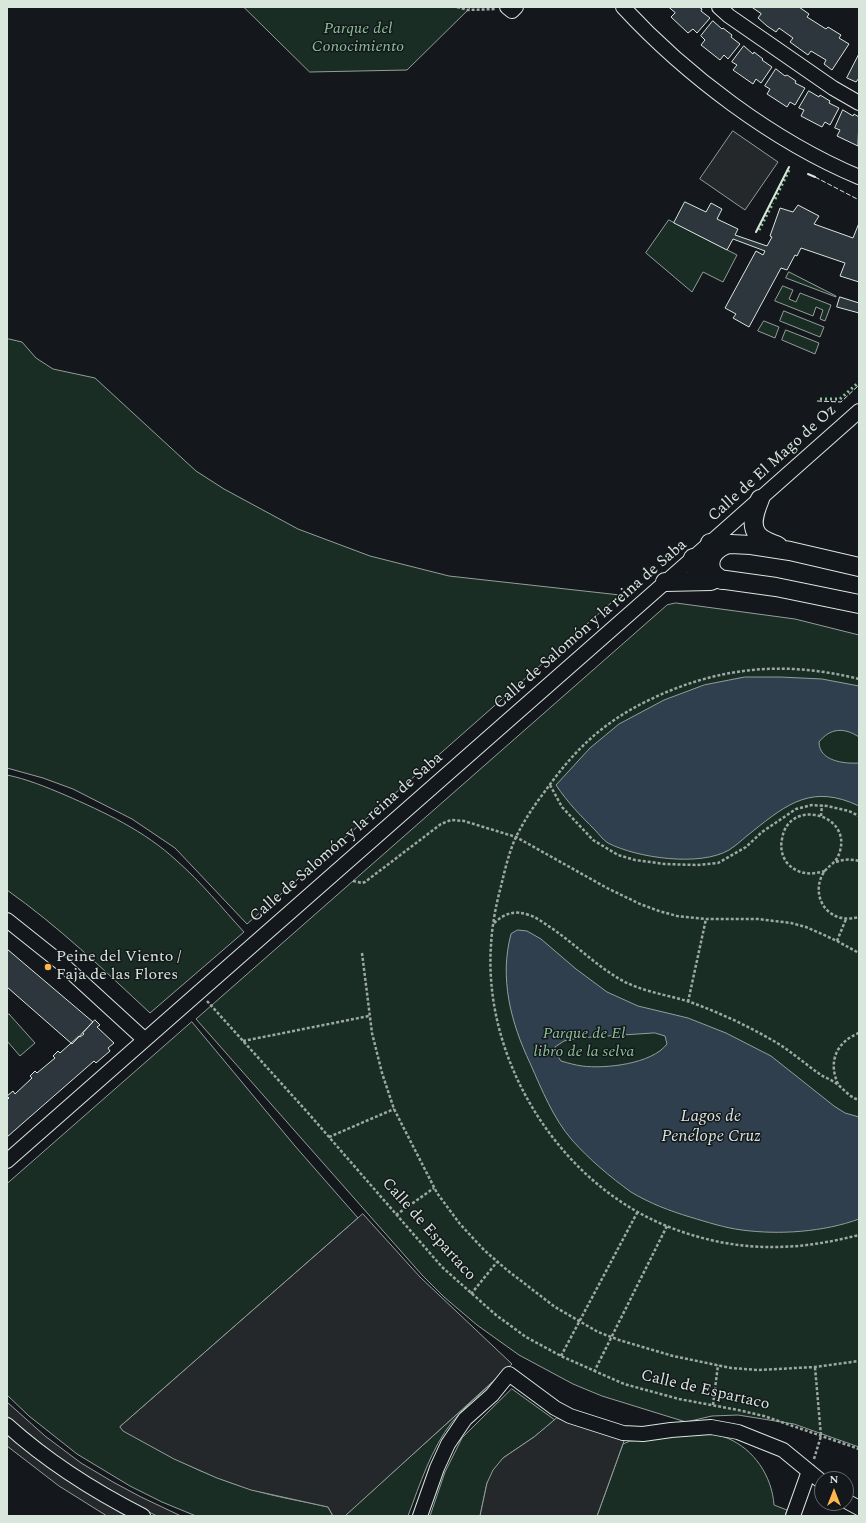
<!DOCTYPE html>
<html>
<head>
<meta charset="utf-8">
<style>
	body { margin:0 }
	#map { position:relative; width:866px; height:1523px; overflow:hidden; background:#14181c; font-family:Spectral,serif }
	canvas { display:block }
	.frame { position:absolute; inset:0; border:8px solid #d8e6dc; pointer-events:none }
	.north { position:absolute; left:814px; top:1471px; width:40px; height:40px; box-sizing:border-box; background:#14181c; border:1px solid #626a69; border-radius:50%; rotate:0deg; font-size:11px; font-weight:700; line-height:16px; text-align:center; color:#d8e6dc }
	.north::after { content:''; display:block; margin:auto; width:14px; height:18px; background:#ffb74d; clip-path:polygon(50% 0,100% 100%,50% 72%,0 100%) }
</style>
</head>
<body>
<div id="map">
<canvas width="866" height="1523"></canvas>
<div class="frame"></div>
<div class="north">N</div>
</div>
<script>
const context = document.querySelector('canvas').getContext('2d');
context.lineJoin = 'round';
function fill(path, color) {
  context.fillStyle = color;
  context.fill(path, 'evenodd');
}
function strokePath(path, color, width, dash) {
  context.strokeStyle = color;
  context.lineWidth = width;
  context.lineCap = dash ? 'butt' : 'round';
  context.setLineDash(dash || []);
  context.stroke(path);
}
function label(font, color, halo, rows, align = 'center') {
  context.font = font + ' Spectral,serif';
  context.lineWidth = 3;
  context.setLineDash([]);
  context.textBaseline = 'middle';
  context.strokeStyle = halo;
  context.fillStyle = color;
  for (const [text, x, y, turn = 0] of rows) {
    context.save();
    context.translate(x, y);
    context.rotate((+turn || 0) * Math.PI / 180);
    context.textAlign = isNaN(turn) ? turn : align;
    if (halo) context.strokeText(text, 0, 0);
    context.fillText(text, 0, 0);
    context.restore();
  }
}
const green = new Path2D(`
	M244 7H471L407 70 310 72Z
	M669 220 737 255 723 282 703 272 692 292 646 253Z
	M789 272 836 296V297L786 278Z
	M783 286 793 290 789 299 796 302 800 293 831 305 825 321 820 319 823 310 816 307 813 316 775 301Z
	M784 311 824 327 820 337 780 321Z
	M764 321 779 327 775 338 758 331Z
	M786 330 819 343 815 354 782 340Z
	M9 339 22 342 36 358 53 369 95 378 196 471 224 489 298 529 370 556 449 576 620 595 247 924 175 848 132 819 73 789 43 778 7 768V340Z
	M676 603 795 619 859 635V1447L794 1424 738 1415 712 1416 686 1422 602 1396 573 1384 519 1355 477 1325 444 1297 422 1275 196 1019 667 605Z
	M7 775C27 779 46 787 65 795 104 812 145 831 177 861 201 882 222 908 244 932L150 1013C104 970 58 926 7 890Z
	M9 1014 35 1043 20 1056 7 1041V1016Z
	M192 1022 295 1146 358 1218 120 1427C161 1453 203 1475 250 1489 275 1497 302 1501 328 1507L333 1516H196L162 1502 130 1486 77 1454 29 1416 7 1395V1184Z
	M496 1379C482 1393 465 1406 452 1422 431 1449 420 1484 408 1516H345Z
	M512 1389 555 1420 534 1437 503 1458 487 1483 480 1516H430L445 1472 462 1438Z
	M700 1432C709 1433 718 1434 727 1438 754 1449 772 1476 774 1505L787 1510 785 1516H597L623 1444 630 1441 658 1439Z`);
fill(green, '#1a2d24');
strokePath(green, '#939e99', 1);
const parking = new Path2D(`
	M733 131 778 162 745 210 700 179Z
	M363 1214 420 1277 512 1364 345 1516H333L328 1507 251 1490 217 1478 174 1459 123 1431 120 1427Z
	M7 1402 45 1436 81 1463 113 1482 141 1497 181 1516H157L127 1501 64 1462 7 1416Z
	M557 1418 624 1441 597 1516H480L487 1483 493 1470 503 1458 534 1437Z
	M7 1433 41 1462 66 1479 87 1493 127 1516H107L59 1486 7 1446Z`);
fill(parking, '#24282b');
strokePath(parking, '#939e99', 1);
const water = new Path2D(`
	M745 677H780L822 679 859 686V737C844 727 830 728 819 742 819 761 844 764 859 763V806C813 784 788 803 753 831 745 837 737 845 729 850 700 867 637 858 608 843 603 840 599 834 595 830 580 815 568 803 556 785L590 748 619 724 664 700 704 685Z
	M518 930 527 931 541 939 576 969 607 992 638 1006 688 1018 726 1033 771 1056 834 1106 845 1113 859 1117V1219C824 1232 779 1235 742 1230 725 1228 707 1222 690 1217 670 1211 649 1203 631 1192 610 1177 589 1159 572 1140 553 1118 542 1090 530 1063 511 1023 499 978 511 934ZM655 1033 665 1036 667 1044C652 1064 605 1069 582 1066 575 1065 568 1063 561 1061L556 1054 555 1047 564 1041 578 1038Z`);
fill(water, '#2f3f4d');
strokePath(water, '#939e99', 1);
const building = new Path2D(`
	M669 7H699L702 9 701 11 710 18 697 33 693 29 688 33 671 17 675 13Z
	M752 7H799L809 14 807 17 826 29 828 27 841 35 839 38 849 44 832 70 824 64 826 60 811 51 808 55 790 42 793 38 779 28 776 32 767 26 758 18 761 14Z
	M713 21 722 29 723 28 732 35 731 37 740 44 728 59 724 55 720 60 701 45 705 40 701 36Z
	M744 46 753 54 754 52 763 59 762 60 772 67 761 83 756 79 753 84 733 70 737 65 732 62Z
	M859 54V78L856 82 847 78Z
	M776 69 785 76 787 75 796 81 795 83 805 88 795 105 790 102 787 107 767 94 770 89 765 86Z
	M809 91 819 97 820 95 830 101 829 103 839 108 830 125 825 122 822 127 801 116 804 110 799 108Z
	M843 110 853 116 854 114 859 117 858 146 837 136 840 130 835 128Z
	M685 202 706 212 711 203 722 209 717 219 738 229 735 235 767 246 772 237 770 236 780 208 793 212 798 205 819 216 814 224 853 238 859 223V282L840 276 845 263 801 248 797 256 795 255 787 270 781 268 749 327 733 318 736 314 725 308 756 251 763 255 765 251 733 239 727 250 674 223Z
	M840 297 859 303V313L837 307Z
	M7 949 93 1022 72 1044 7 987Z
	M95 1020 100 1025 97 1027 114 1043 108 1048 110 1051 96 1063 94 1061 7 1137V1100L9 1098 7 1096 13 1091 15 1094 32 1078 30 1076 35 1071 37 1073 55 1058 53 1056 58 1051 60 1053 79 1036 80 1037 84 1034 83 1033Z`);
fill(building, '#2c363c');
strokePath(building, '#d8e6dc', 1);
const minor = new Path2D(`
	M507 7 512 11 516 7
	M623 7C686 75 773 141 859 177
	M719 7 729 16 833 88 859 103
	M7 920 61 963 144 1039
	M7 1161 710 543 859 411
	M7 1425C48 1462 94 1491 143 1516
	M846 1501 859 1508
	M420 1516 437 1468 448 1444 465 1419 492 1395 509 1374 555 1408 570 1416 623 1433 643 1434 671 1430 711 1427 738 1432 783 1450 822 1482
	M793 1516 809 1471`);
const major = new Path2D(`
	M760 499C756 509 749 525 758 535 763 541 771 543 778 546
	M710 543 751 545 790 551 859 567
	M693 558 696 571 704 577 776 587 859 604
	M722 580C719 578 714 575 712 571 706 558 717 547 729 544
	M665 582 711 581`);
strokePath(minor, '#d8e6dc', 16);
strokePath(major, '#d8e6dc', 20);
strokePath(new Path2D(`
	M457 7 468 10 496 9
	M859 679C783 660 715 667 645 702 599 725 572 753 543 794 533 807 524 821 517 835 509 851 505 870 501 886 496 905 492 925 491 945 484 1046 541 1151 626 1205 668 1232 724 1248 774 1247 803 1247 831 1242 859 1235
	M550 785 562 807 593 840 618 855 635 860 665 864 697 865 718 863 746 847 762 832 796 809 812 805 827 806 849 811 859 816
	M821 816 822 805
	M836 862C844 859 851 859 859 861
	M825 871C811 875 799 875 788 864 782 857 780 848 782 839 788 798 851 813 840 851 837 863 830 864 824 872 816 884 817 901 828 911 837 919 847 920 859 917
	M353 881 362 883 365 882 441 824 451 820 464 821 516 837 607 888 640 904 659 911 677 916 706 919H758L791 923 806 927 822 934 837 941 859 953
	M494 923C505 913 515 910 529 915 538 918 545 924 553 929 577 946 598 967 623 981 644 992 668 995 690 1002 718 1012 746 1025 772 1040 790 1050 805 1064 821 1075 826 1078 832 1080 837 1084 845 1090 849 1097 859 1100
	M837 941 846 919
	M362 953 372 1033 382 1073 394 1109 437 1193 460 1224 484 1250 507 1270 555 1307 598 1332 619 1340 673 1356 731 1368 758 1370 815 1367 859 1361
	M207 1001 309 1114 442 1267 496 1315 526 1337 561 1356 624 1384 679 1399 738 1410 764 1416 859 1449
	M688 1002 706 919
	M243 1041 369 1016
	M838 1084C828 1062 836 1042 859 1033
	M329 1137 394 1109
	M396 1215 434 1188
	M471 1294 497 1262
	M561 1356 638 1211
	M594 1372 667 1226
	M713 1405 718 1365
	M814 1459 821 1436 815 1367`), '#9da8a2', 2.5, [3, 2]);
strokePath(minor, '#14181c', 14);
strokePath(major, '#14181c', 18);
strokePath(new Path2D(`
	M775 199 789 170
	M759 230 773 203
	M820 399H840L859 382`), '#8ac095', 3, [2, 3]);
strokePath(new Path2D(`
	M469 7H471
	M815 177 859 200
	M817 401 841 402 859 385`), '#d8e6dc', 1, [5, 2]);
strokePath(new Path2D(`
	M808 174 815 177
	M756 232 789 167`), '#d8e6dc', 2);
for (const [x, y, r, color] of [
	[48,967,4,"#ffb74d"]
]) {
  const dot = new Path2D();
  dot.arc(x, y, r, 0, 2 * Math.PI);
  context.fillStyle = color;
  context.fill(dot);
  strokePath(dot, '#14181c', 1.5);
}
label('italic 16px', '#8ac095', '#14181c', [
	["Parque del",358,30],
	["Conocimiento",358,48],
	["Parque de El",584,1035],
	["libro de la selva",584,1053]
]);
label('16px', '#d8e6dc', '#14181c', [
	["Calle de El Mago de Oz",773,464,-42],
	["Calle de Salomón y la reina de Saba",591,625,-41],
	["Calle de Salomón y la reina de Saba",347,838,-41],
	["Calle de Espartaco",428,1230,48],
	["Calle de Espartaco",705,1391,13]
]);
label('16px', '#d8e6dc', '#14181c', [
	["Peine del Viento /",56,958],
	["Faja de las Flores",56,976]
], 'left');
label('italic 17px', '#d8e6dc', '#14181c', [
	["Lagos de",711,1118],
	["Penélope Cruz",711,1138]
]);
</script>
</body>
</html>
